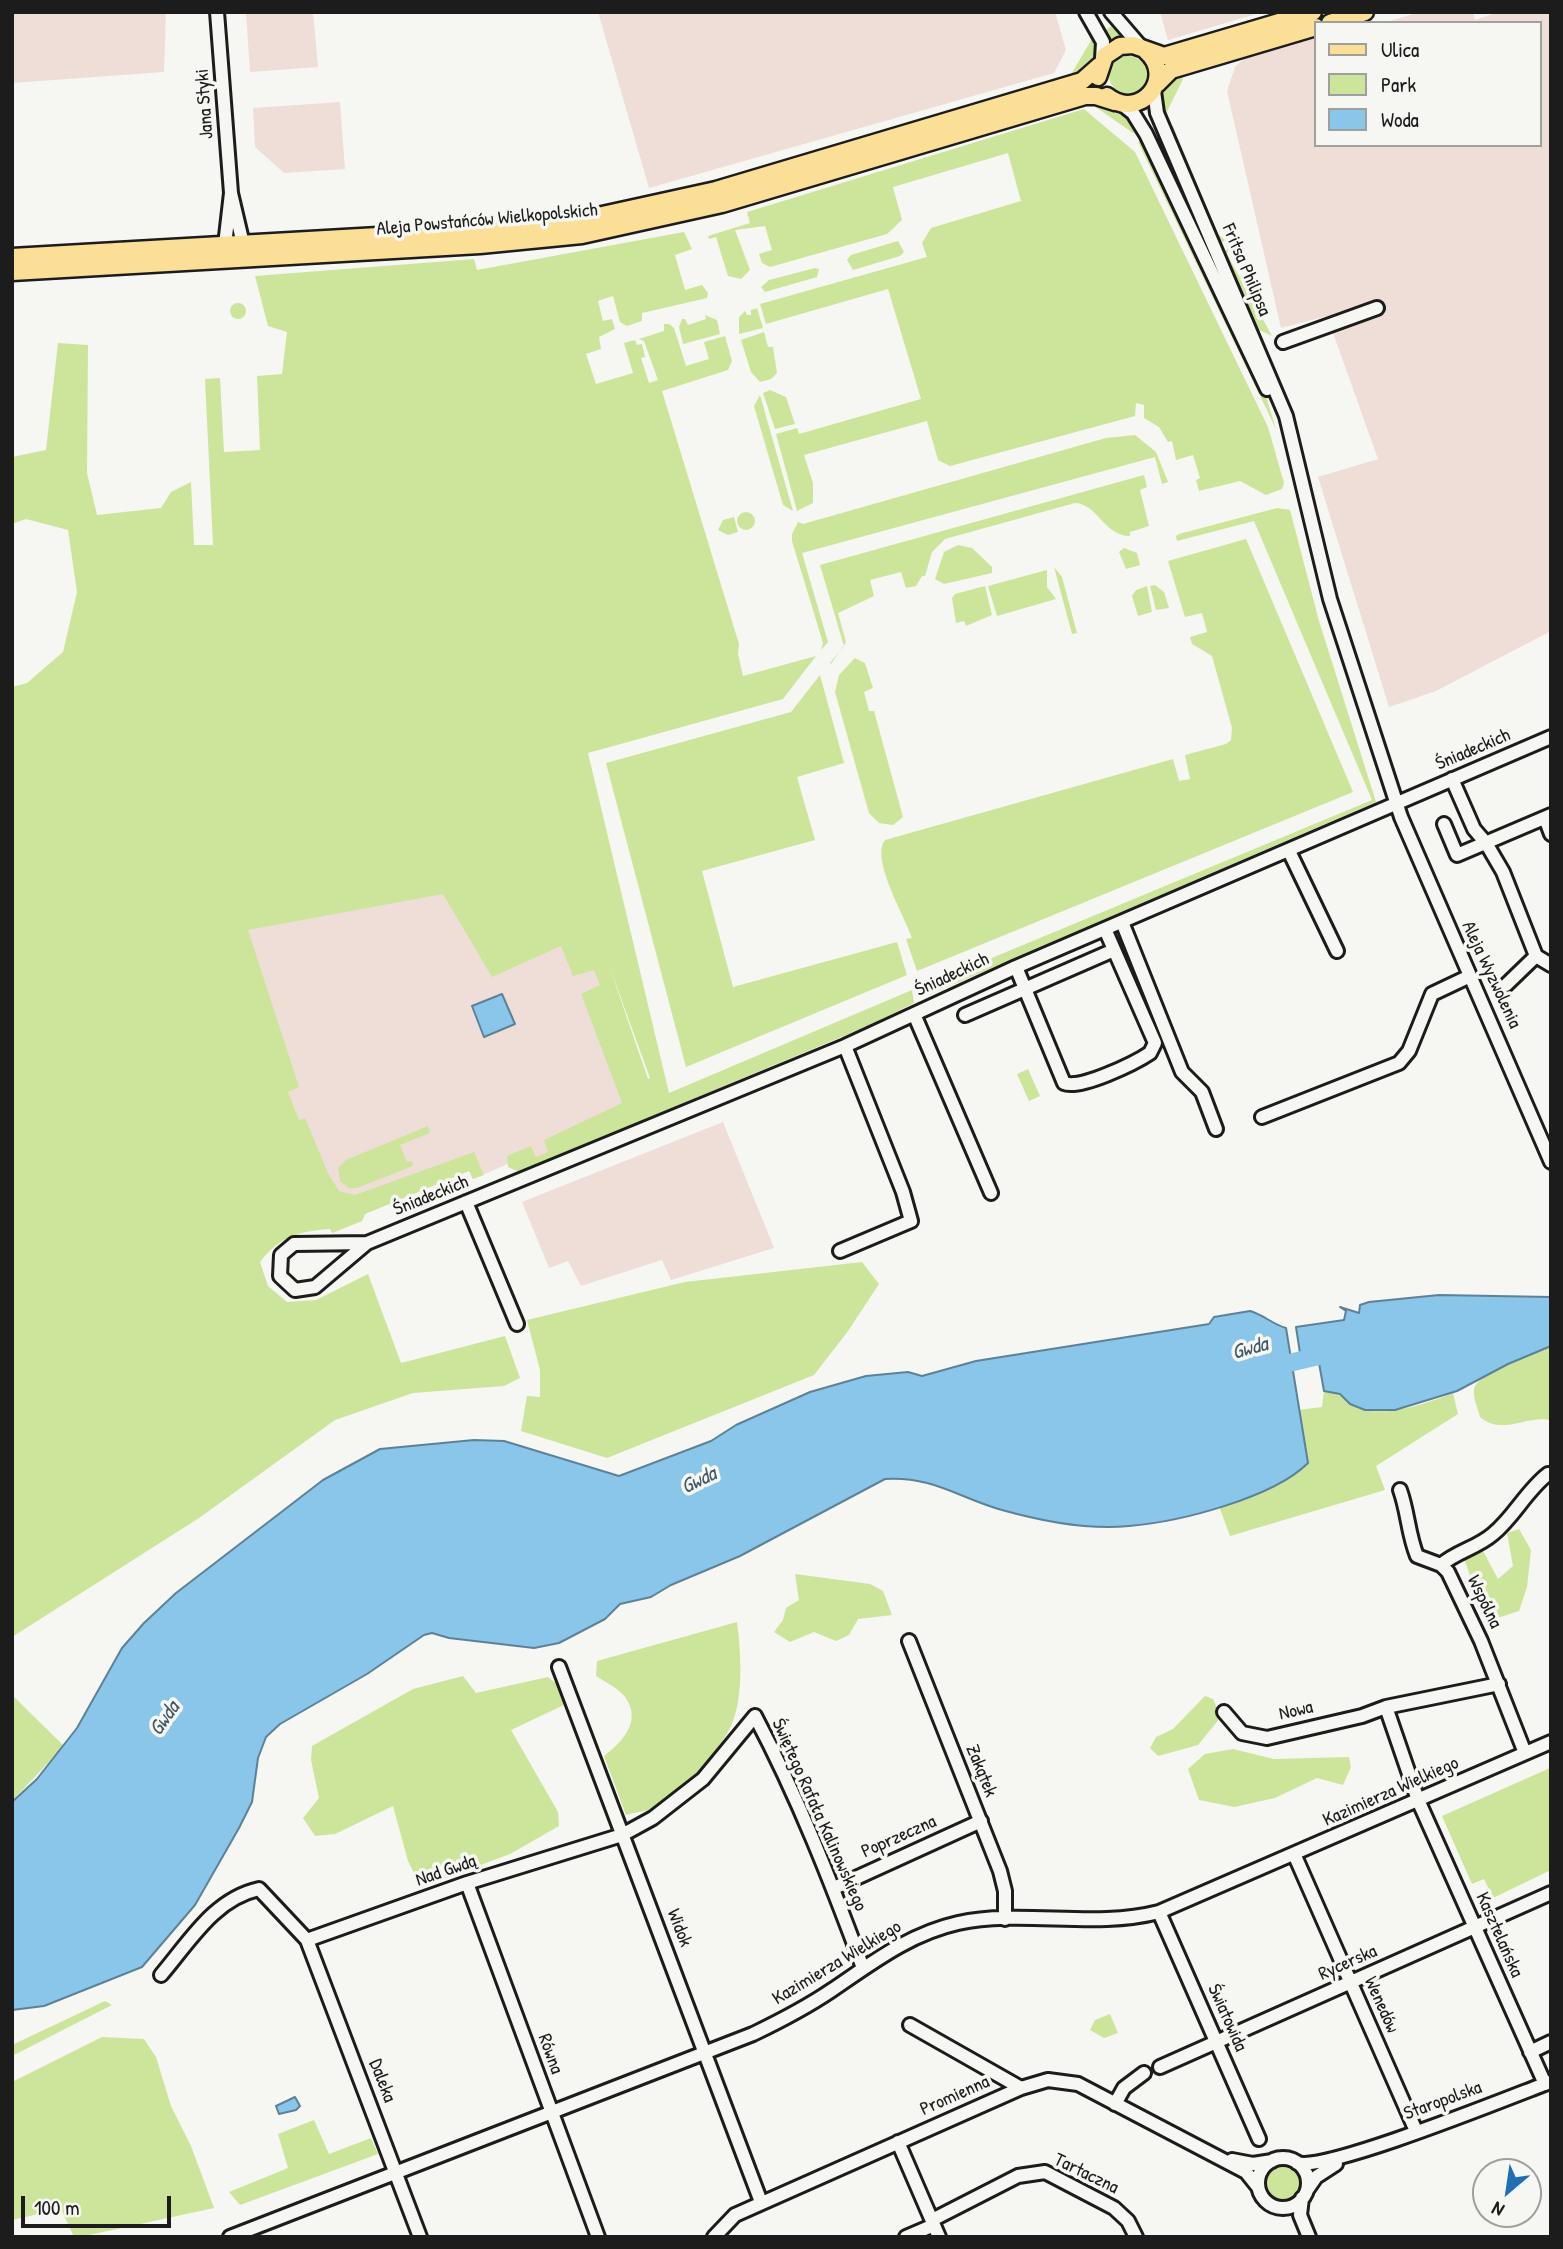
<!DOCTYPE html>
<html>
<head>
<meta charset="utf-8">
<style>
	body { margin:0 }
	#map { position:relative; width:1563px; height:2249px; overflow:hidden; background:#f6f6f2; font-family:"Patrick Hand",sans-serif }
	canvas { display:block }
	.frame { position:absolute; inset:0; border:14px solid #1c1c1c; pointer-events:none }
	.legend { position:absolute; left:1314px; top:21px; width:228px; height:126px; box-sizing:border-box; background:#f6f6f2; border:2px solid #9f9f9c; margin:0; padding:9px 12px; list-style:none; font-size:21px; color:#1c1c1c }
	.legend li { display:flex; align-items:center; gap:14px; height:35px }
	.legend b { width:35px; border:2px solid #9f9f9c }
	.north { position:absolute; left:1472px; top:2158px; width:70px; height:70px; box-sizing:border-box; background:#f6f6f2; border:2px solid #9f9f9c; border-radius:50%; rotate:209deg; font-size:19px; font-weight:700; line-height:28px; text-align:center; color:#1c1c1c }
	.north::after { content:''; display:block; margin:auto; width:24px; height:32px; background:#1f6fb2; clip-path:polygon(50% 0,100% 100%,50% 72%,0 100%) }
	.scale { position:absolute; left:21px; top:2196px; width:150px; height:32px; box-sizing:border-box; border:4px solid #1c1c1c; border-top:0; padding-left:9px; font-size:21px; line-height:24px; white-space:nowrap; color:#1c1c1c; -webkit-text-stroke:5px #f6f6f2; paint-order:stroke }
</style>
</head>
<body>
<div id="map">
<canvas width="1563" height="2249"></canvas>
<div class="frame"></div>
<ul class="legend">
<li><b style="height:9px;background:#fbdf96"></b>Ulica</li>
<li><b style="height:19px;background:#cde59a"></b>Park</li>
<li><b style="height:19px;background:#89c6e9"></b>Woda</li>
</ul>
<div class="north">N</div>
<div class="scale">100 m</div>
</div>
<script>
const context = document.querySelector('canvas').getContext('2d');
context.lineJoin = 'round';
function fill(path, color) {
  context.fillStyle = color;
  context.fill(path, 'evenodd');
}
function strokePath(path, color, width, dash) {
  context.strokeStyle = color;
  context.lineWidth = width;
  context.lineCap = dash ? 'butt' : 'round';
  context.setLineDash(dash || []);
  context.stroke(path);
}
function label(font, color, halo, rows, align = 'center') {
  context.font = font + ' "Patrick Hand",sans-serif';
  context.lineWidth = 7;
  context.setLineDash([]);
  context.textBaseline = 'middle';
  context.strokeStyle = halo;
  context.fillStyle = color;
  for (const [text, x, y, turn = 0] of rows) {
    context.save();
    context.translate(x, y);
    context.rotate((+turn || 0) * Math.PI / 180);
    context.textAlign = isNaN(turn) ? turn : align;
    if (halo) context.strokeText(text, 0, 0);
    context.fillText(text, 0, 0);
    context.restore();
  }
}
fill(new Path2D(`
	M12 12H166L164 72 12 83Z
	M246 12H313L318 67 250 72Z
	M598 12H1055L1066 50 1054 73 649 188Z
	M1160 12H1263L1168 40Z
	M1420 12H1473L1475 20 1499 12H1551V631L1436 691 1389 707 1318 477 1378 459 1327 316 1281 328 1227 91 1235 67 1245 58 1316 37V145H1540V23H1383Z
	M340 102 345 169 284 173 255 147 253 108Z
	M571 854 654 1098 668 1110 517 1165 510 1163 473 1179 469 1171 365 1214 362 1221 332 1233 228 919Z
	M723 1122 774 1248 671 1280 662 1260 581 1286 568 1261 549 1268 522 1202Z`), '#eeded7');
fill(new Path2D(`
	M1116 23 1128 37 1109 43 1103 32Z
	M1093 37C1099 59 1088 71 1069 78Z
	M1109 75a19 19 0 1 1 38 0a19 19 0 1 1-38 0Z
	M1181 73 1183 79 1164 118C1159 97 1162 84 1181 73Z
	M1087 101 1129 118 1139 130 1133 133Z
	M1070 107 1068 111 831 182 830 178Z
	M1084 109 1135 152 1268 427 1284 483 1282 489 1266 495 1240 481 1199 491 1196 480 1200 478 1193 455 1176 460 1172 441 1168 442 1159 427 1144 418V405L1136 403 1135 416 950 466 938 460 927 421 804 455 813 483V503L797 511 776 434 797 428 799 434 921 399 888 289 766 324 760 304 927 257 922 243 931 228 1021 201 1008 153 893 187 902 220 887 234 770 267 762 263 759 254 772 250 765 226 735 230 750 270 741 279 728 276 716 237 709 239 708 236 750 223 747 212Z
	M1173 126 1218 234 1225 240 1218 246 1168 127Z
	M1159 132 1208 248 1207 249 1151 136Z
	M1144 139 1265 393 1276 429 1138 142Z
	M684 232 692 249 675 255 685 290 702 285 708 293 707 298 642 313V321L627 326 620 322 613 296 598 301 603 321 612 319 615 329 599 337 601 349 586 354 596 384 633 373 624 343 635 340 637 345 642 344 645 357 641 358 649 383 658 380 644 341 639 339 664 331V324H669L674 328 686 366 709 359 704 342 725 336 732 361 728 370 662 391 739 644 738 654 743 676 816 656 783 699 588 753 669 1093 912 990 914 1003 870 1025 683 1103 682 1109 524 1174 508 1167 507 1156 531 1146 536 1157 548 1152 544 1140 622 1103 581 994 600 985 594 970 573 976 561 946 492 977 443 894 248 930 299 1087 288 1092 299 1120 305 1118 328 1173 339 1191 355 1195 474 1152 484 1175 473 1179 469 1171 365 1214 362 1221 332 1233 330 1229C299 1231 279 1237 260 1262L268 1286 287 1302 316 1300 368 1274 401 1363 505 1336 520 1378 504 1386 413 1393 335 1420 199 1518 12 1637V687L27 683 63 652 77 592 68 530 26 519 12 524V457L46 450 58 343 88 345 87 473 97 515 161 508 171 492 191 482 194 545H213L205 379 220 378 224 452 260 450 257 376 282 374 287 332 268 326 255 276 474 259 477 270ZM607 960 650 1078 648 1079Z
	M898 241 904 252 900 256 853 270 847 260 851 255Z
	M1229 247 1227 254 1272 336 1253 327 1224 260V253Z
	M815 268 819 269 817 277 765 292 761 287 769 280Z
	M230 311a8 8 0 1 1 16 0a8 8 0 1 1-16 0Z
	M757 308 763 328 739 334V317L745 311 747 315H751V310Z
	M705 315 717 320 720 334 683 344 679 327 682 319H685L688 325 706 319Z
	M764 332 768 347H773L777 373 771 379 760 382 751 372 741 340Z
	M770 390 786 397 795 424 775 429 763 393Z
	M760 395 793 511 783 505 754 406Z
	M1135 435 1156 452 1168 482 1162 484 1155 457 802 553 828 642 821 650 823 643 792 541V534L798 522 803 524 1106 438Z
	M1144 475 1147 487 1140 490 1149 526 1130 532V536C1104 536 1098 504 1075 503L945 539 932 552 925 576H922L916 586 906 588 901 572 870 580 874 596 838 613 846 642 831 664 830 663 844 646 820 565Z
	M1277 508 1290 510 1319 621 1376 802 929 995 922 987 1372 800 1254 521 1177 541 1176 536 1179 534Z
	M737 521a9 9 0 1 1 18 0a9 9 0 1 1-18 0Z
	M734 517 738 532 728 535 718 530 723 520Z
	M1246 539 1353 792 917 971 906 939 912 938C905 916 870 859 885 840L1173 759 1179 781 1190 779 1185 755 1226 744 1231 740 1232 728 1212 656 1192 644 1190 637 1207 632 1202 613 1185 617 1168 561Z
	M958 545 972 548 992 567V573L944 584 935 579 944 552Z
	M1124 548 1137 553 1140 565 1126 569 1119 552Z
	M1054 567 1062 577 1077 633 1072 634Z
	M1047 570V587L1056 599 997 616 988 586Z
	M1155 585 1164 592 1169 608 1156 610 1150 586Z
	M985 586 992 615 966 626 964 621 956 623 952 598 955 594Z
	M1147 586 1152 612 1138 616 1132 596 1136 590Z
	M855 658 865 663 873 688 864 692 869 711H874L903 817 893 825 879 823 869 813 835 692 839 675Z
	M820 675 844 763 797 777 815 840 702 871 733 987 897 942 907 975 686 1067 606 763 791 712Z
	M1028 1069 1040 1096 1029 1101 1017 1074Z
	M428 1126 430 1133 400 1145 407 1162 412 1161 413 1166 357 1188H349L340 1181 338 1168 346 1160Z
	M862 1262 879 1284 848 1331 814 1375 607 1458 521 1431 527 1396 540 1397V1370L527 1320 685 1282Z
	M1551 1346V1420C1526 1415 1502 1436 1480 1417 1478 1409 1473 1398 1474 1390 1475 1373 1536 1352 1551 1346Z
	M1324 1391 1340 1394C1363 1427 1423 1405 1453 1393L1458 1414 1376 1466 1385 1490 1230 1536 1219 1506C1252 1496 1283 1488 1308 1463L1298 1410 1322 1407Z
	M1519 1529 1531 1550 1527 1587 1519 1611 1491 1620 1475 1591 1464 1558 1482 1549 1498 1579 1513 1566 1507 1533Z
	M795 1574 870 1584 883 1591 892 1615 858 1619 849 1635 836 1641 814 1632 790 1642 774 1632 783 1620 786 1608 799 1600Z
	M737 1622C741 1653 744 1700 730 1728 720 1749 678 1797 657 1807 648 1811 636 1812 626 1815L604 1756C621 1743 641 1723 627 1700 622 1690 605 1682 596 1676L597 1661Z
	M463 1676 476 1693 548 1677 558 1685 566 1704 511 1730 558 1812 559 1826 510 1854 421 1887 408 1861 393 1806 335 1834 315 1836 303 1818 319 1798 311 1760 312 1746 413 1689Z
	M12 1695 64 1746 12 1801Z
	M1205 1696 1213 1699 1221 1717 1198 1745 1158 1756 1150 1748 1156 1737 1173 1729Z
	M1233 1749 1274 1759 1349 1757 1351 1767 1343 1785 1317 1778 1275 1798 1234 1807 1199 1800 1188 1769 1205 1754Z
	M1550 1768 1551 1870 1493 1898 1484 1879 1472 1884 1442 1816Z
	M105 2001 112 2005 12 2056V2045Z
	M1110 2014 1118 2033 1104 2038 1090 2030 1095 2020Z
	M102 2037 144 2039 156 2057 171 2106 191 2146 214 2208 80 2237H74L61 2209 12 2220V2082Z
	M314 2120 329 2154 371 2138 378 2154 240 2205 229 2192 288 2168 278 2134Z
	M1264 2183a19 19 0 1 1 38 0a19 19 0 1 1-38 0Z`), '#cde59a');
const water = new Path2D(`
	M502 994 515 1024 484 1037 472 1006Z
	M1439 1295 1551 1297V1346L1508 1364 1457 1391 1395 1410H1365L1350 1404 1340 1394 1324 1391 1319 1363 1302 1366 1296 1327 1344 1320 1346 1311 1340 1307 1359 1313 1360 1305 1369 1302Z
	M1250 1311C1264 1315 1272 1324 1286 1328L1308 1463C1273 1498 1179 1522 1129 1526 1089 1530 1041 1521 1002 1510 959 1498 933 1476 885 1479L740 1556 671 1585 651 1597 620 1604 605 1619 559 1643 534 1648 449 1638 432 1633 424 1635 367 1674 280 1724 266 1737 258 1758 252 1802 239 1828 195 1905 142 1967 44 2006 12 2010V1802L37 1779 77 1728 122 1648 144 1623 176 1593 323 1480 380 1449 474 1440 504 1441 619 1476 711 1441 736 1425 810 1392 866 1376 908 1372 922 1376 976 1361 1209 1324 1214 1317Z
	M295 2097 300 2106 296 2110 279 2114 276 2106Z`);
fill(water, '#89c6e9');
strokePath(water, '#5d8297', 2);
strokePath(new Path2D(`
	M1268 1368 1323 1355`), '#89c6e9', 18);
const minor = new Path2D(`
	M217 12 231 193 225 245 227 252
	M1086 12 1103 42 1102 59
	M1111 12 1142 48
	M1154 91 1157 113 1286 416 1330 599 1401 817 1551 1162
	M1123 105 1133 113 1146 134 1267 389
	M231 193 243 244 241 250
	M1283 342 1377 308
	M1452 779 1474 829 1486 843 1503 872 1536 956
	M1545 818 1551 834
	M1444 824 1457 855 1551 815
	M1289 851 1337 951
	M1122 922 1182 1072 1202 1092 1216 1129
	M1016 967 1064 1083C1080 1090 1135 1063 1150 1053L1155 1043 1105 929
	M1506 985 1536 956 1551 965
	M914 1014 991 1193
	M965 1015 1114 950
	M1262 1117 1399 1063 1409 1051 1432 994 1470 976
	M466 1202 517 1324
	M367 1243 294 1244 281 1255 280 1276 295 1290 315 1287 367 1243 845 1046 1016 967 1551 737
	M840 1251 911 1221 903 1192 845 1046
	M1400 1490C1408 1512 1408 1534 1417 1556L1441 1565 1448 1572 1481 1641 1525 1753
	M1441 1565C1457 1551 1477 1548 1493 1534 1514 1517 1526 1491 1548 1474
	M909 1641 1000 1871 1005 1891V1919
	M559 1667 761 2202
	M1386 1707 1418 1800 1545 2084
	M1224 1712 1242 1733 1267 1738 1362 1716 1386 1707 1499 1684
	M1295 1856 1416 2131
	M467 1883 598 2237
	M834 1888 981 1821
	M1159 1912 1259 2139
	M307 1940 420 2237
	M161 1975C190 1941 214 1899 259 1889L307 1940 467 1883 622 1835 653 1818 703 1779 755 1716C798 1797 831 1882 863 1968
	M910 2025 1021 2088
	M1530 2052 1551 2042
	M1160 2067 1551 1893
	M1115 2104 1124 2088 1144 2073
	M898 2142 939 2237
	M1258 2183a25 25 0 1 1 50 0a25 25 0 1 1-50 0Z
	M1232 2160 1253 2164 1272 2161
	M1297 2163C1326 2172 1510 2097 1550 2082
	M1307 2190 1316 2177 1336 2164
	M1302 2198 1300 2215 1309 2237
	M932 2220 1018 2176 1045 2172 1114 2208 1128 2221 1136 2237
	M230 2237 753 2034C780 2021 807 2007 832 1990 872 1963 909 1934 958 1923 1024 1909 1093 1929 1159 1912L1551 1742
	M714 2237 735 2215 1021 2088 1048 2080 1078 2084 1246 2172 1258 2187
	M906 2237 934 2225`);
const major = new Path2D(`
	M1330 23 1365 12
	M1098 77 1105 56 1120 46 1133 45 1164 56 1313 12
	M1157 84 1171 70 1316 27
	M1107 96C1139 122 1177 78 1146 51
	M12 257 465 231 584 219 716 190 1082 81 1099 66
	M12 272 480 245 582 235 722 204 1085 96H1096L1115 102`);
strokePath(minor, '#1c1c1c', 18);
strokePath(major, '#1c1c1c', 21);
strokePath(minor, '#f6f6f2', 12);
strokePath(major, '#fbdf96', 16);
label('19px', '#1c1c1c', '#f6f6f2', [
	["Jana Styki",205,104,-94],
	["Aleja Powstańców Wielkopolskich",487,220,-5],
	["Fritsa Philipsa",1246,270,67],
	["Śniadeckich",1473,750,-23],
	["Śniadeckich",952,975,-25],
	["Aleja Wyzwolenia",1491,975,65],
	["Śniadeckich",431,1196,-22],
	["Wspólna",1484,1602,64],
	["Nowa",1296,1711,-13],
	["Zakątek",981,1771,68],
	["Kazimierza Wielkiego",1391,1792,-24],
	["Świętego Rafała Kalinowskiego",819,1815,66],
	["Poprzeczna",899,1837,-24],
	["Nad Gwdą",446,1871,-19],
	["Widok",679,1928,69],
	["Kasztelańska",1499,1935,66],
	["Kazimierza Wielkiego",837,1963,-31],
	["Rycerska",1348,1963,-24],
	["Wenedów",1381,2005,66],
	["Światowida",1227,2018,66],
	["Równa",550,2054,70],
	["Daleka",382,2081,69],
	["Promienna",955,2096,-24],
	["Staropolska",1443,2101,-20],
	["Tartaczna",1086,2174,26]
]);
label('italic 21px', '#425864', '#f6f6f2', [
	["Gwda",1250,1349,-16],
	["Gwda",699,1481,-26],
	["Gwda",165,1719,-55]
]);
</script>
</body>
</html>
